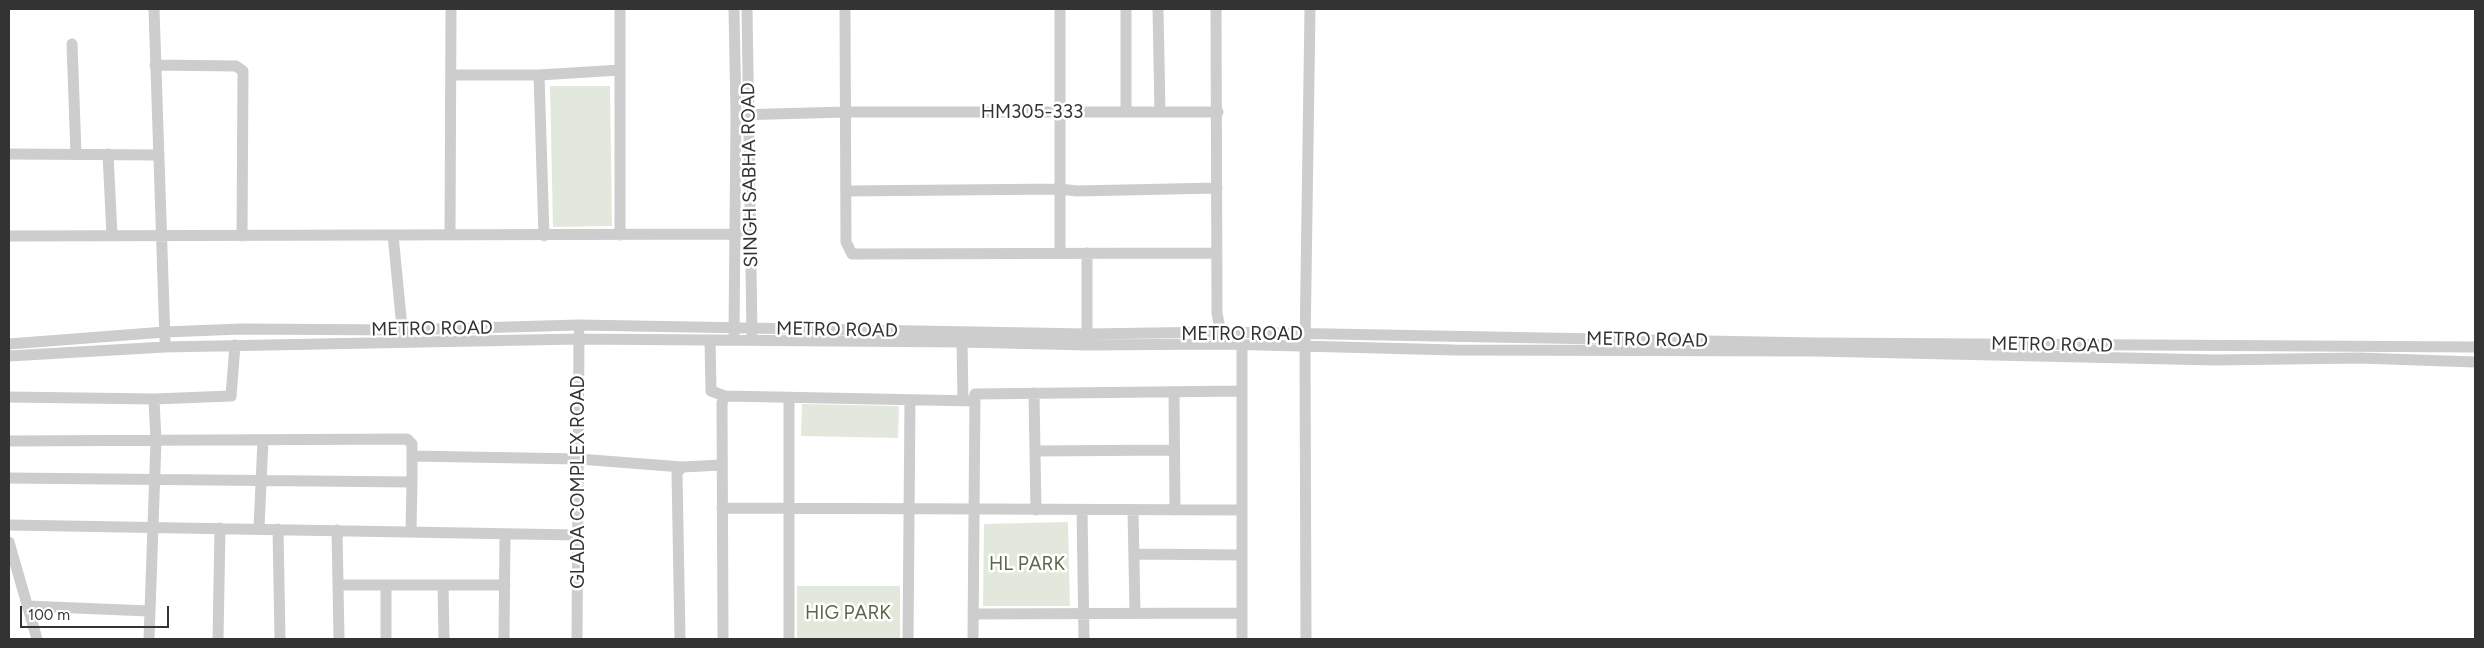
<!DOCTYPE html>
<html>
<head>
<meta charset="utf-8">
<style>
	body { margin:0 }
	#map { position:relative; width:2484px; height:648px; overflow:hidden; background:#fff; font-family:Figtree,sans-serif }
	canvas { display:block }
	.frame { position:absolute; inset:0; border:10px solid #333; pointer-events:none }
	.scale { position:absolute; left:20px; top:606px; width:149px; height:22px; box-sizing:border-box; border:2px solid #333; border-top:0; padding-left:6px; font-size:15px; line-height:18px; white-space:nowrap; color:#333; -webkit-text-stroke:4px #fff; paint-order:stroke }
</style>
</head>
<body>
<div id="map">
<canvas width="2484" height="648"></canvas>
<div class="frame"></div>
<div class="scale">100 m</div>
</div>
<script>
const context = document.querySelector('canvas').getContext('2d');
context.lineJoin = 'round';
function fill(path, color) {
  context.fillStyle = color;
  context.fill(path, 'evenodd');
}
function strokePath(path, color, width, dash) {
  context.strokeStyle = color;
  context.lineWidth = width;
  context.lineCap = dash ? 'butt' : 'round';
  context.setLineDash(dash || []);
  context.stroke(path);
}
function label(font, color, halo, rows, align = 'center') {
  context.font = font + ' Figtree,sans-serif';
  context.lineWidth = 5;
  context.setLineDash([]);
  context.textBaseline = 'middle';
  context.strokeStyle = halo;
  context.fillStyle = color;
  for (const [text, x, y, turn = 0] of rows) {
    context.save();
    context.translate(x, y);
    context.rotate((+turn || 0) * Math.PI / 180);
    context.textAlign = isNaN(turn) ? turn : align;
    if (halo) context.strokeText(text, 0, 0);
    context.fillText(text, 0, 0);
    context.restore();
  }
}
fill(new Path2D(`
	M550 86H610L612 226 553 227Z
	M802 404 899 406 898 438 801 436Z
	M1068 522 1070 606H983L984 524Z
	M797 586H900V639H797Z`), '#e3e8dd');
strokePath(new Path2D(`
	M154 9 165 340
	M620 9V235
	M734 9 736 115 734 334
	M747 9 752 334
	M845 9 846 242 852 254 1217 253
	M1060 9V252
	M1126 9V112
	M1158 9 1160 112
	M1216 9 1217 313 1222 339
	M72 44 76 154
	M155 65 236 66 243 71 242 236
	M451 75H539L620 70
	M539 75 544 236
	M736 115 846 112H1218
	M9 154 159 155
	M108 154 112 235
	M846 191 1060 189 1077 191 1217 188
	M393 235 403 338
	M450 235 451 9
	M9 236 751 234
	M710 340 711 391 725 396
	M1087 341V253
	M962 342 963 400
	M9 344 165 332 241 329 402 330 579 325 1087 334 1222 332 1815 343 2475 347
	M9 356 165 347 578 339 962 342 1087 345 1222 344 1455 350 1815 351 2215 360 2359 358 2475 362
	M1174 392 1175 510
	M1034 393 1036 510
	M9 397 154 399 156 441 149 639
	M154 399 231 396 235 345
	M9 441 407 439 412 444V482L9 478
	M1035 451 1174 450
	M412 456 579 459 682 467
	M722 508 1242 510
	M1082 510 1084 639
	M1133 510 1135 613
	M9 525 577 535
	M259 528 263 440
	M278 529 280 639
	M337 530 339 639
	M411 532 412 482
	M9 542 37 639
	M1134 554 1242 555
	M338 585H505
	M443 585 444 639
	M27 606 149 611
	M973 614 1242 613
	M218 639 220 528
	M386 639V585
	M504 639 505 534
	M577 639 579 334
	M680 639 677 473 682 467 722 465
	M723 639 722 403 725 396 975 401
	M789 639V398
	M908 639 910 400
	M973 639 975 394 1242 391
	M1242 639V344
	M1306 639 1305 347 1310 9`), '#cdcdcd', 11);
label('19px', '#333', '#fff', [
	["HM305-333",1032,112],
	["SINGH SABHA ROAD",750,175,-91],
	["METRO ROAD",432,329,-1],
	["METRO ROAD",837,330,1],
	["METRO ROAD",1242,334],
	["METRO ROAD",1647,340,1],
	["METRO ROAD",2052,345,1],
	["GLADA COMPLEX ROAD",578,482,-90]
]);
label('19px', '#576a45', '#fff', [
	["HL PARK",1027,564],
	["HIG PARK",848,613]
]);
</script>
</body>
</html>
